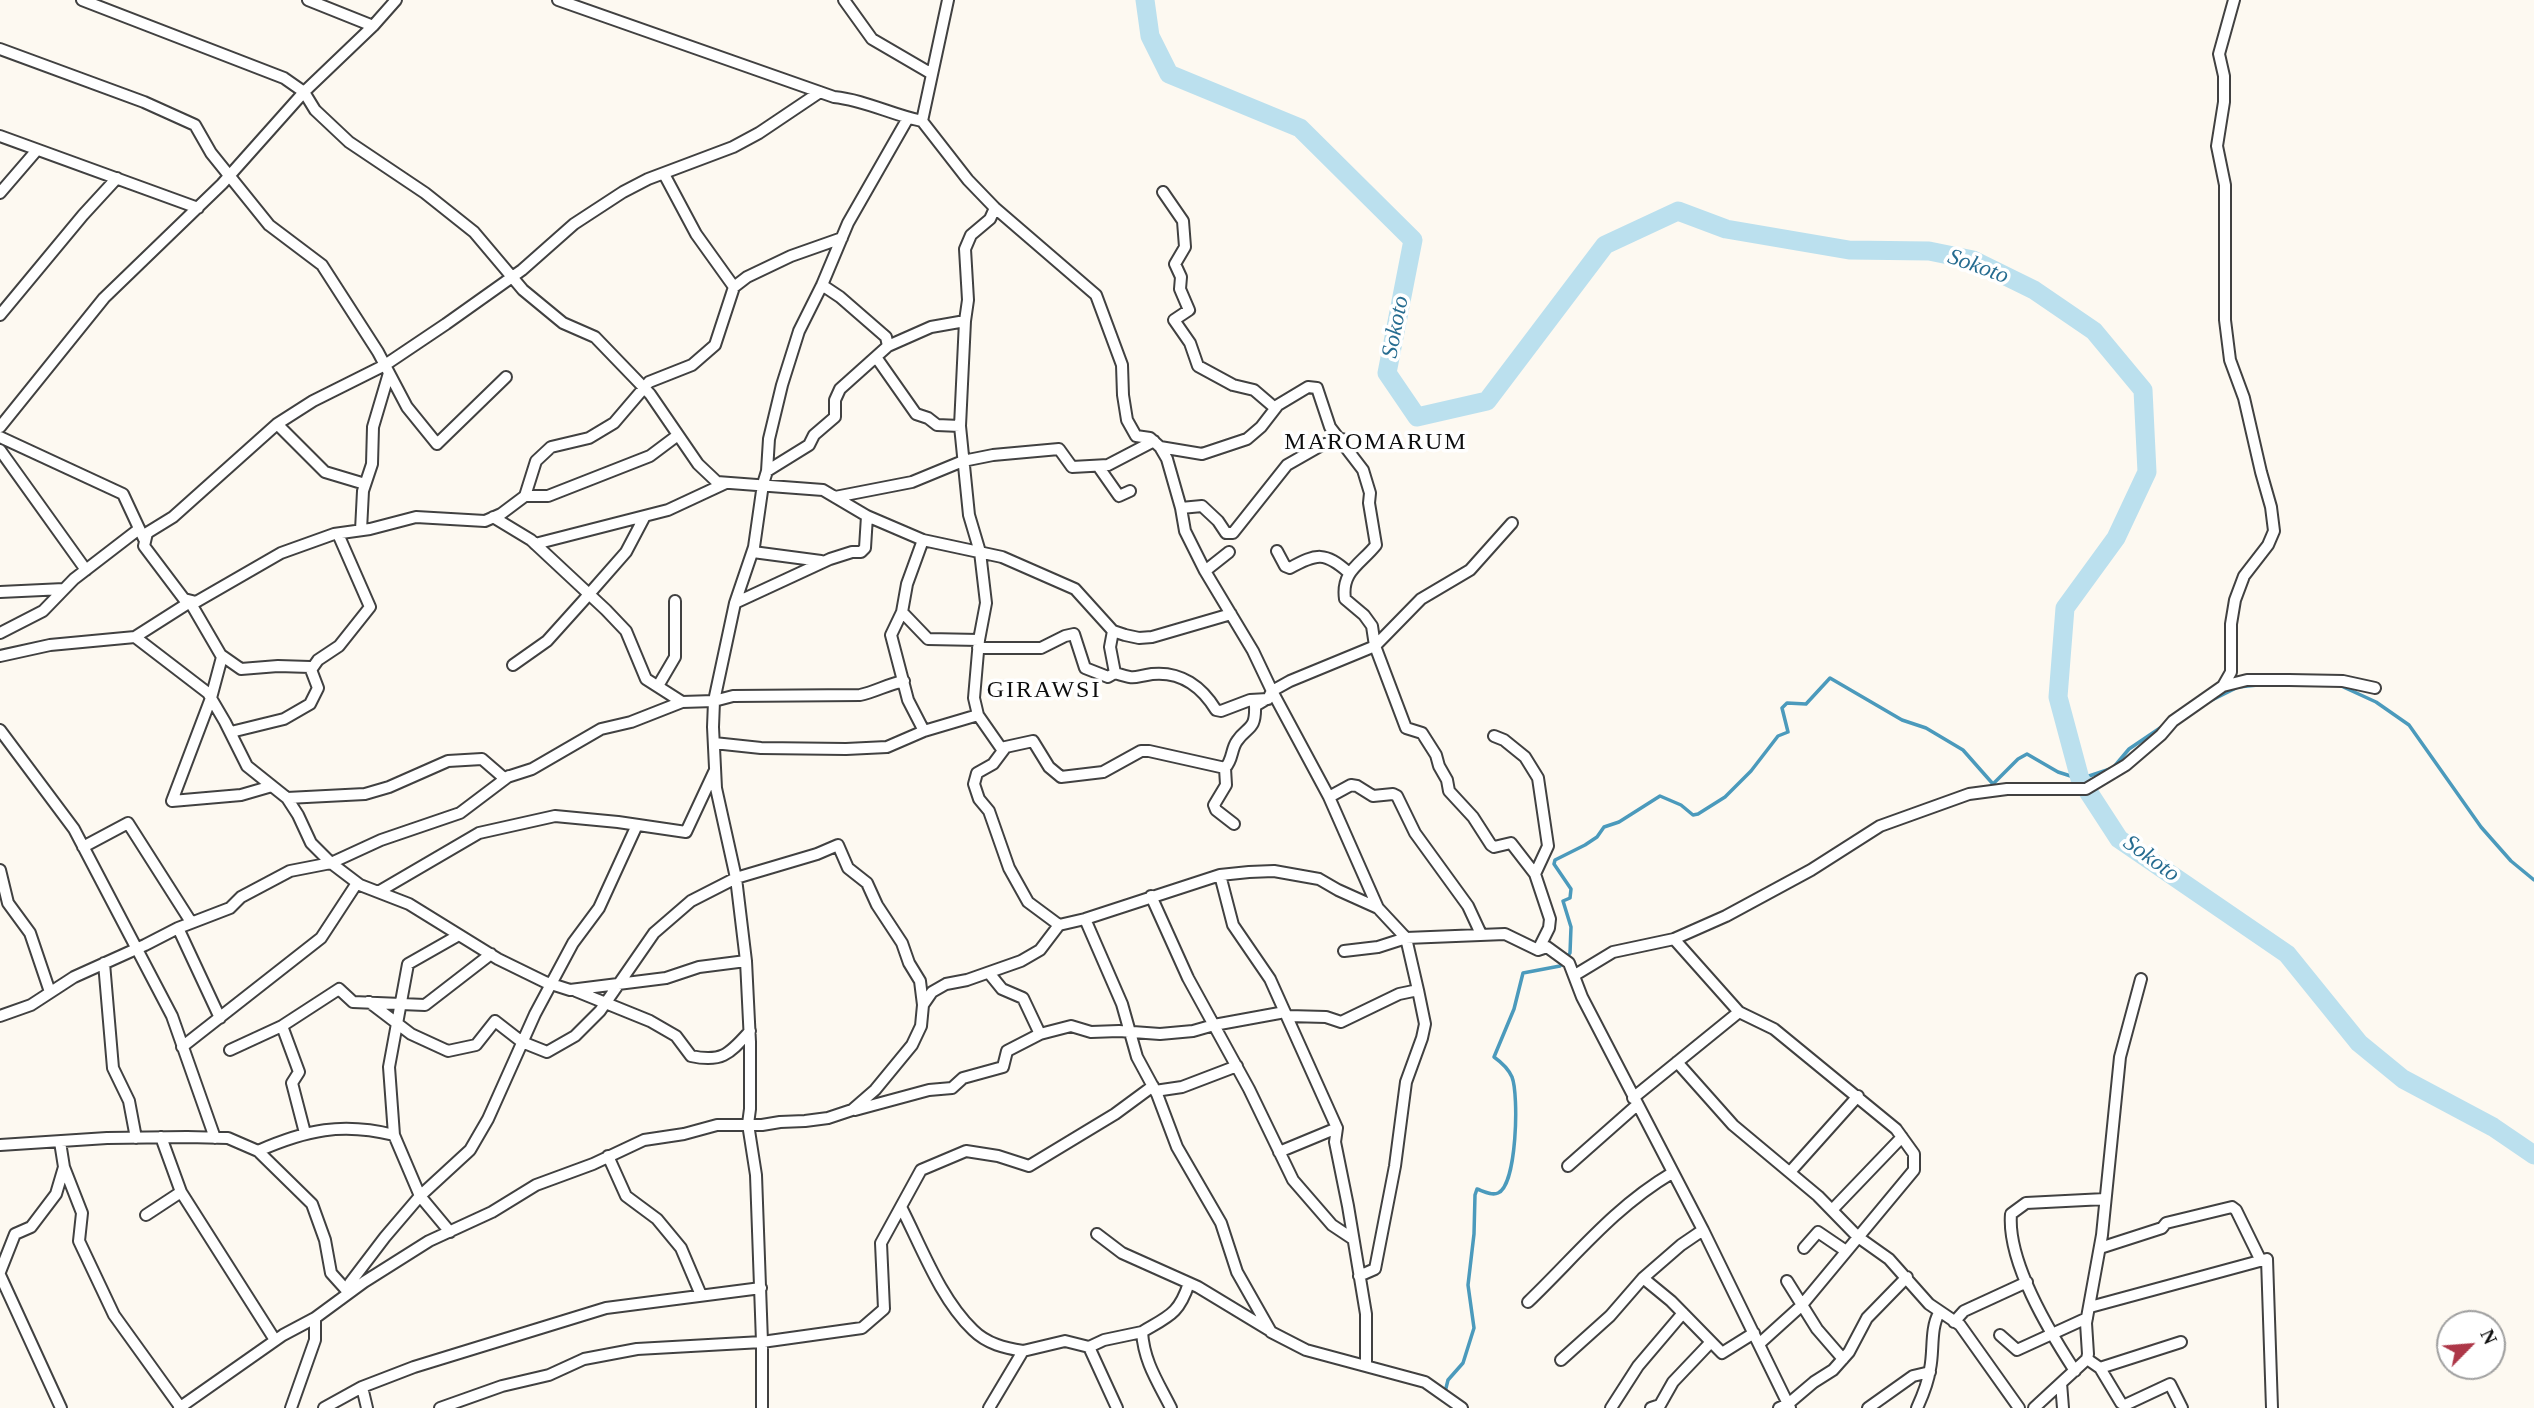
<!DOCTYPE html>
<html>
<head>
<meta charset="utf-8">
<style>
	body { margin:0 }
	#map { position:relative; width:2534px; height:1408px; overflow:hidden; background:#fdf9f1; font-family:"Times New Roman",serif }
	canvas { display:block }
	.north { position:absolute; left:2436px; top:1310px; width:70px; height:70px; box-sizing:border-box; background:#fff; border:2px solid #9f9f9f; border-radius:50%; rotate:65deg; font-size:19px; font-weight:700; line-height:28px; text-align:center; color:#0e0e0e }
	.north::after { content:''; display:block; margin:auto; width:24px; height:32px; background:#ad3748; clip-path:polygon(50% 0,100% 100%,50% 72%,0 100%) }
</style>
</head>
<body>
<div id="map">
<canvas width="2534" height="1408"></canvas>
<div class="north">N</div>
</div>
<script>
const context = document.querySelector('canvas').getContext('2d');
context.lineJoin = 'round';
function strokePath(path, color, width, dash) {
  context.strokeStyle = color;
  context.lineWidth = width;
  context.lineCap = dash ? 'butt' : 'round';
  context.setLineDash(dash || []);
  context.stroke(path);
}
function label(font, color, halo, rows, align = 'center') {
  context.font = font + ' "Times New Roman",serif';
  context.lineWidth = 7;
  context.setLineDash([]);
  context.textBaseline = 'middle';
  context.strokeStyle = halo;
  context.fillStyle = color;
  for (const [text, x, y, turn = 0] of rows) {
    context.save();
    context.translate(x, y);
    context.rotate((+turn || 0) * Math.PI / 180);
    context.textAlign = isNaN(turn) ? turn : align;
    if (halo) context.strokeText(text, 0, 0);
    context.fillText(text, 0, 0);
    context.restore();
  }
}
strokePath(new Path2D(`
	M2339 685 2376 702 2409 725 2481 827 2511 861 2534 880
	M2210 701 2238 687 2258 685
	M1445 1392 1448 1380 1463 1363 1474 1328 1468 1285 1474 1234 1475 1195 1477 1189C1483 1191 1492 1196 1498 1193 1517 1185 1519 1095 1512 1077 1508 1068 1501 1062 1494 1057L1514 1009 1523 973 1560 966 1570 953 1571 927 1563 901 1570 898 1571 889 1554 864 1555 860 1585 845 1597 837 1604 827 1619 822 1660 796 1681 805 1693 815 1698 814 1725 797 1751 771 1778 736 1788 732 1782 708 1787 703 1806 704 1830 678 1902 720 1926 728 1963 750 1993 784 2018 759 2027 754 2058 772 2080 779 2113 768 2129 749 2163 726`), '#4b9abc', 3.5);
strokePath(new Path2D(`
	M1145 0 1150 36 1169 74 1300 128 1413 240 1387 373 1417 417 1487 401 1605 245 1678 211 1726 229 1849 250 1929 251 1973 260 2034 290 2094 331 2143 390 2147 472 2116 538 2065 608 2058 697 2080 779 2119 839 2287 954 2359 1043 2403 1079 2493 1127 2534 1155`), '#bbe0ee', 19);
const minor = new Path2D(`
	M82 0 284 78 304 92 315 110 349 142 425 193 474 232 523 290 563 323 595 337 650 394 698 464 717 482 823 490 867 516 923 540 1002 557 1075 589 1113 631 1125 635 1139 638 1152 637 1231 614
	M308 0 373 26
	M558 0 834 97C865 100 892 115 922 121L968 180 995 208 1096 295 1122 365 1123 395 1127 420 1136 436 1150 438 1160 447 1167 459 1181 508 1185 531 1205 571 1253 651 1272 691 1329 797 1378 908 1406 938 1505 934 1538 950 1547 947 1569 963 1582 997 1703 1230 1790 1408
	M844 0 872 39 932 74
	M0 49 144 102 195 125 211 153 269 225 322 265 378 352 407 407 437 444 506 377
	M820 92 759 133 733 147 648 179 623 192 574 224 522 270 446 324 385 365 313 401 277 424 173 517 147 533 144 546 184 599 196 602 281 553 334 534 370 529 416 517 485 521 501 514 525 496 536 461 551 447 589 438 614 423 649 382 692 365 715 345 734 287 747 277 791 256 842 238
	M922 121 948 0
	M0 136 198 208
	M664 174 696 234 734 287
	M1163 192 1183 221 1185 247 1175 264 1181 277 1180 289 1189 310 1174 320 1190 343 1198 366 1233 385 1254 390 1275 408
	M0 193 37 150
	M995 208 990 219 971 235 965 249 968 300 965 321 960 426 969 515 980 552 986 603 979 640 974 698 978 715 1001 748 1033 741 1049 767 1061 777 1103 772 1141 751H1149L1225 768
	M822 285 840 297 886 337 888 346
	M0 315 83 215 117 178
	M876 357 916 414 928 418 937 425 960 426
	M277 424 325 472 365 484
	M0 427 104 298 222 184 304 92 373 26 396 0
	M0 437 123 494 144 539
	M1160 447 1202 454 1247 439 1261 427 1278 405 1308 387 1317 388 1330 427 1363 470 1370 493 1369 503 1376 545C1361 564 1341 571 1345 599L1364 615 1372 626 1375 646 1406 728 1422 733 1436 755 1439 766 1447 780 1449 791 1473 817 1491 845 1494 847 1511 843 1535 874 1550 919 1549 928 1538 950
	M0 450 86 570
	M1098 466 1119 496 1130 491
	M767 471 809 445 814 435 835 417V400L840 389 888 346 931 327 965 321
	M525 496H548L650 456 678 435
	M835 497 912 482 963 461 993 455 1059 449 1072 467 1108 465 1154 441
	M1181 508 1202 506 1218 521 1226 533H1233L1287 465 1322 445 1342 439
	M493 517 531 540 606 610 626 631 646 679 682 702
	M361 530 363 491 372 464 373 427 389 373
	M923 540 907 584 902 612 928 639 979 640
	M535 544 668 510 726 483
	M1277 551 1285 566 1290 568C1317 553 1325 552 1348 572
	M753 552 821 561
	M1205 571 1229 552
	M0 592 64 589
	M735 603 830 559 852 552H861L865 548 867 516
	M902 612 891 635 908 700 924 731 978 715
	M1113 631 1110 647 1115 673
	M0 633 43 611 74 579 139 529
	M135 637 190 602 222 657 211 698 172 801 241 795 272 786
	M978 648H1041L1065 636 1074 634 1085 668 1108 677 1115 673C1137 680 1132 677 1152 674 1181 671 1202 687 1216 710L1221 711 1250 700 1268 699 1272 691 1290 681 1375 646 1421 599 1470 570 1512 523
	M221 655 241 669 278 666 310 667 318 688 310 704 284 719 231 732
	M0 656 50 645 135 637 208 693 225 722 247 766 287 798 298 815 311 843 331 863 360 885 409 904 498 959 545 982 570 990 666 978 699 967 746 961
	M513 665 547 641 583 601 626 552 645 516
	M311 670 318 660 339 646 370 607 338 534
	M658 686 675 657V601
	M2223 686 2231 672V624L2235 600 2244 576 2268 545 2274 531 2271 507 2261 472 2244 398 2230 360 2225 320V185L2217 146 2224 102V76L2219 54 2234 0
	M0 730 74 829 172 1016 215 1138
	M1494 736 1504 740 1525 757 1538 778 1548 846 1535 874
	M714 743 761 748 846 749 887 747 924 731
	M1005 748 993 764 977 773 974 784 979 799 989 811 1009 868 1028 902 1059 925
	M1329 797 1351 785 1357 786 1373 796 1393 794 1397 796 1415 833 1468 906 1481 934
	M287 798 365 794 389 787 448 761 482 759 504 778 532 769 601 729 631 722 682 702 714 701 733 696 860 695C875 692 888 684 904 681
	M1234 824 1216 810 1214 805 1226 785 1225 768C1233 760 1231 749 1237 741 1247 726 1256 731 1255 706L1265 700
	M83 847 128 823 191 922
	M0 870 8 903 30 933 50 992
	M1220 875 1233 925 1270 979 1337 1128 1335 1142 1348 1206 1366 1314V1365
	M378 892 479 833 555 816 618 822 686 832 714 772
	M1151 896 1188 978 1249 1089 1293 1180 1332 1225 1353 1239
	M1085 919 1122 1004 1137 1057 1157 1094 1177 1147 1221 1223 1237 1272 1271 1332 1306 1350 1425 1382 1462 1408
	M178 928 220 1018
	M1674 939 1739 1012 1774 1029 1896 1129 1914 1154V1170L1801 1306 1759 1344
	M104 963 113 1068 129 1101 136 1138
	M989 973 1002 989 1023 998 1040 1034
	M1575 975 1613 952 1674 939 1726 916 1811 870 1880 826 1969 794 2007 789H2086L2126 765 2161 735 2173 721 2223 686 2247 680H2289L2343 681 2375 688
	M576 991 650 1021 676 1036 691 1056C723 1063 730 1053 750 1031
	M369 1002 411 1034 448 1051 476 1045 495 1021 522 1042 547 1052 575 1036 600 1011 654 933 691 901 736 878 817 854 838 845 848 868 867 883 877 905 902 943 909 963 920 981 923 1005
	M0 1016 31 1005 74 977 145 945 178 928 230 908 241 897 290 871 331 863 381 840 460 813 509 776
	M1288 1016 1326 1017 1341 1022 1399 994 1418 990 1406 938 1378 947 1344 951
	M282 1026 299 1072 292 1083 305 1133
	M182 1047 321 938 357 883
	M230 1050 282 1026 339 989 353 1002 425 1005 491 954
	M1677 1062 1733 1125 1818 1196 1858 1237 1889 1259 1929 1304 1960 1325 2019 1408
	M1155 1091 1182 1087 1237 1066
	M1633 1098 1739 1012
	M855 1110 929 1090 952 1088 963 1078 1003 1067 1007 1051 1040 1034 1071 1026 1091 1032 1119 1031 1160 1034 1193 1031 1214 1025 1285 1012
	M161 1137 181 1192 275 1340
	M60 1142 64 1167 82 1213 79 1241 114 1315 181 1408
	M0 1145 107 1138 187 1137 228 1138 258 1151C306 1130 342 1122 394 1135
	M258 1151 312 1204 325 1240 331 1273 349 1293
	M1279 1152 1337 1128
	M608 1156 626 1196 657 1219 681 1248 701 1295
	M1568 1166 1637 1105
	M1790 1172 1858 1096
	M901 1207C922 1248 940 1298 973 1330 987 1344 1005 1348 1023 1351
	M1832 1210 1902 1137
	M146 1215 181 1192
	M450 1232 420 1196 394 1135 389 1067 408 964 459 935
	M1097 1234 1122 1253 1198 1287 1269 1330
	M1804 1248 1818 1232 1846 1251
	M2100 1248 2162 1228 2166 1223 2232 1207 2236 1210 2261 1261
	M0 1272 15 1234 31 1227 56 1194 64 1167
	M0 1275 61 1408
	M1359 1276 1375 1269 1395 1166 1406 1082 1422 1038 1425 1024 1418 990
	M1643 1278 1671 1301 1722 1353 1754 1333
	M1787 1281 1817 1329 1843 1359
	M349 1293 350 1283 385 1237 420 1196 470 1150 488 1119 535 1014 573 943 599 908 637 825
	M1528 1302C1576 1256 1613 1208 1672 1173
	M2090 1307 2267 1259 2272 1408
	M1954 1322 1964 1311 2027 1282
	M1142 1332C1169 1316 1179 1314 1189 1283
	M2000 1335 2017 1350 2087 1318
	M1089 1347 1104 1340 1142 1332C1144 1362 1158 1382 1171 1408
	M2087 1359 2100 1368 2121 1403 2125 1405 2170 1384 2182 1408
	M1561 1360 1610 1316 1643 1278 1681 1245 1703 1230
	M2100 1368 2181 1342
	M2075 1371C2049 1331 2007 1262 2011 1214L2026 1203 2105 1199
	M362 1387 414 1367 606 1308 761 1288
	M179 1408 283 1335 315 1318
	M291 1408 315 1340V1318L364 1282 429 1241 492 1212 536 1185 593 1164 644 1140 684 1134 717 1125H762L780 1122 805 1121 828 1118 852 1110 875 1090 912 1045 921 1026 923 1005 932 992 946 984 967 980 1021 961 1040 950 1059 925 1085 919 1220 875 1249 872 1274 871 1319 879 1338 890 1378 908
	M324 1408 362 1387 367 1408
	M440 1408 502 1386 549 1375 584 1359 637 1349 762 1342 862 1328 884 1309 881 1243 921 1170 966 1151 998 1156 1029 1166 1115 1114 1153 1086
	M762 1408V1342L756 1175 748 1124 750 1109V1042L746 961 736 878 716 788 713 727 714 701 735 603 754 547 763 484 767 471 769 439 782 385 799 331 822 285 848 223 908 118
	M989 1408 1023 1351 1065 1341 1089 1347 1117 1408
	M1611 1408 1638 1366 1683 1313
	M1651 1408 1660 1405 1673 1382 1711 1342
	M1779 1408 1788 1404 1814 1382 1833 1370 1849 1352 1867 1318 1907 1277
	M1868 1408 1913 1376 1930 1372
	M1917 1408C1923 1395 1928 1383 1930 1369 1934 1351 1930 1329 1939 1313
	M2034 1408 2061 1383
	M2063 1408 2061 1383 2087 1359 2088 1354 2086 1323 2102 1235 2120 1057 2141 979`);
strokePath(minor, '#414141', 14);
strokePath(minor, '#fff', 10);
label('italic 23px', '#266c90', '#fff', [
	["Sokoto",1978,267,20],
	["Sokoto",1396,327,-79],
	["Sokoto",2151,859,36]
]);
context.letterSpacing = '2px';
label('24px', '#0e0e0e', '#fff', [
	["MAROMARUM",1376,443],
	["GIRAWSI",1044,691]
]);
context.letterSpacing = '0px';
</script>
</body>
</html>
